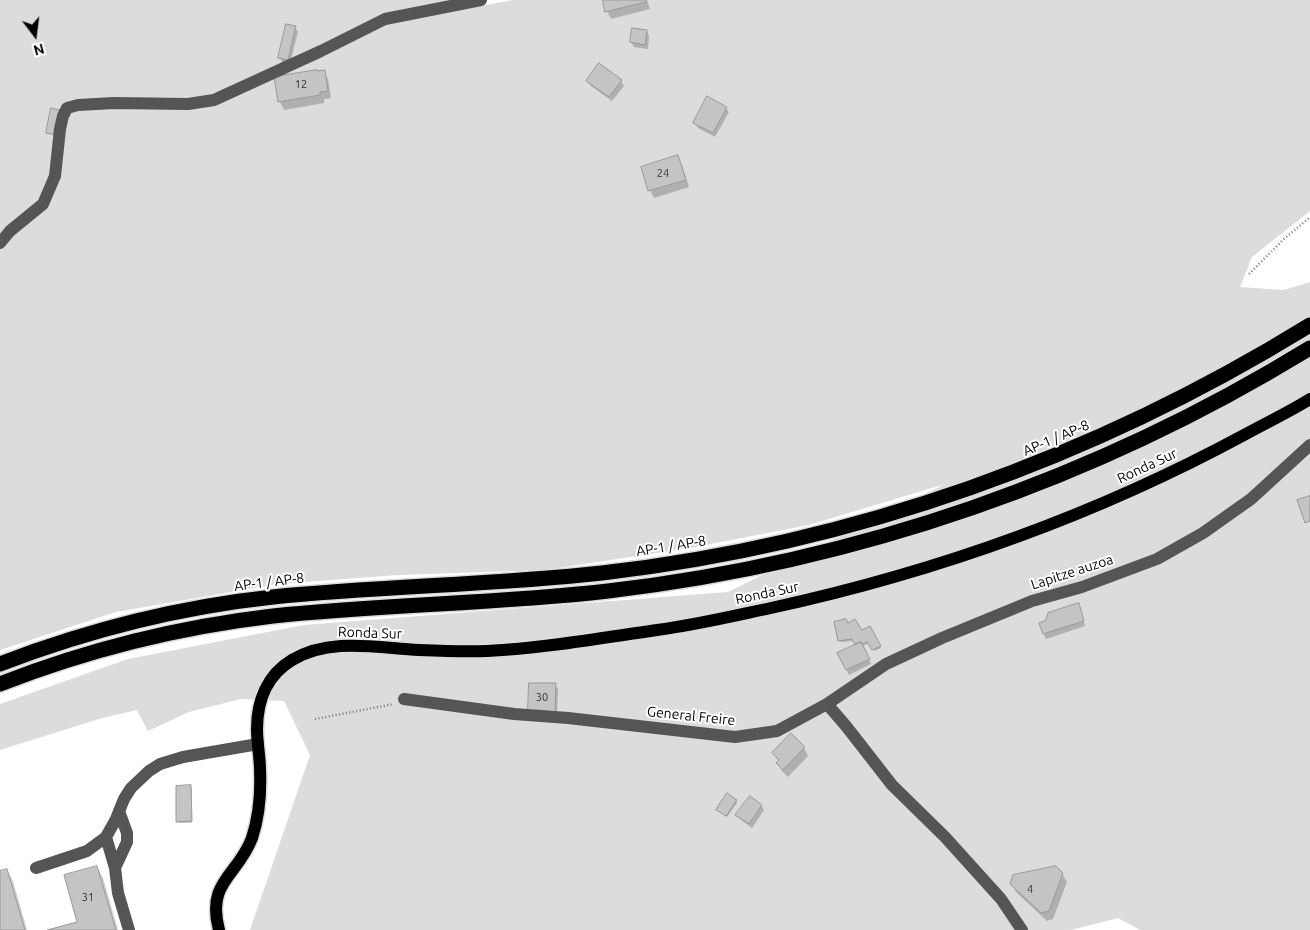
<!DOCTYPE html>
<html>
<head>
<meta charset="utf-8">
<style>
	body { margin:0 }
	#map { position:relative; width:1310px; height:930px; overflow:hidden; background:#fff; font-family:Ubuntu,sans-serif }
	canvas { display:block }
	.north { position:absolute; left:10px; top:10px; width:50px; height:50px; -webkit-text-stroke:4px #fff; paint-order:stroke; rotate:165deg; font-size:14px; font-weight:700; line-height:20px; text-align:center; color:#000 }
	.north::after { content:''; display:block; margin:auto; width:18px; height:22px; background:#000; clip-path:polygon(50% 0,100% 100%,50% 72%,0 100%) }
</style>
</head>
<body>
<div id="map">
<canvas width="1310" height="930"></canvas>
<div class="north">N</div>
</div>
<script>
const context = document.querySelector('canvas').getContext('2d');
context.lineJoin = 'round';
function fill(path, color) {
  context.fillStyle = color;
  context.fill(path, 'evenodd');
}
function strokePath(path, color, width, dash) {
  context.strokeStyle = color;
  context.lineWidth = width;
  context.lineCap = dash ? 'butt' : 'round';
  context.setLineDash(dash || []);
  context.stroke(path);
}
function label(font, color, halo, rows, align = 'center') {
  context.font = font + ' Ubuntu,sans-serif';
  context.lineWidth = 4;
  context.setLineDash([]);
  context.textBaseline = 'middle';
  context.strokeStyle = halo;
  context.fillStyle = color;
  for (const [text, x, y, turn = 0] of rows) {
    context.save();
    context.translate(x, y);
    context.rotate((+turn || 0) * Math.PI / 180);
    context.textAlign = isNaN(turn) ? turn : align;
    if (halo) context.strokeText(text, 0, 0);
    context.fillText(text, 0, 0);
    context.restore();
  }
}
fill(new Path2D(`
	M0 0H458L415 18 513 0H1310V211L1252 257 1240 287 1284 290 1310 282V930H1140L1118 918 1071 930H250L310 755 284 701 241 699 189 712 148 731 137 710 102 718 0 750V704L128 659 304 625 728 592 945 484 809 525 690 548 545 570 398 575 277 584 116 612 0 650Z`), '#dcdcdc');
fill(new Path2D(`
	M604 0H647L650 9 611 19 607 11Z
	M295 27 298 32 290 64 282 62 280 57Z
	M647 31 649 36 648 49 634 47 631 42Z
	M324 72 328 79 331 98 324 99V103L284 110 280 102 276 78Z
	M588 81H621L624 86 612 101 591 86Z
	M726 108 729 112 715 137 698 128 695 123Z
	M678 157 682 165 689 187 654 198 650 190Z
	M1078 604 1081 609 1085 626 1046 639 1040 624Z
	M848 624 862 632 869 628 881 648 874 651 869 643 863 646 871 664 849 675 839 654 856 645 854 641 841 642 839 640Z
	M555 685 558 690 557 716 532 715Z
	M804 748 808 756 788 777 782 771 778 763 779 762 774 753Z
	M191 787 192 789V823H179L177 821Z
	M736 801 737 803 727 817 717 810Z
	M761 806 764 810 752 828 740 819 737 815Z
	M97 867 103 878 118 930H52L78 922Z
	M7 870 13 881 27 930H0V872Z
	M1062 874 1067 882 1053 919 1047 921 1016 892 1012 884Z`), '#0003');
const building = new Path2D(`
	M603 0H646V2L605 12Z
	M286 24 296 26 288 60 278 58Z
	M632 28 647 30 645 45 630 42Z
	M599 63 622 80 609 97 586 81Z
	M317 70V71L325 70 328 91 320 92V95L278 102 274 77Z
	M707 96 727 107 713 133 693 123Z
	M51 108 60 110 56 135 46 133Z
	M678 155 686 180 648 191 641 167Z
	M1310 496V521L1305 523 1297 500Z
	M1079 603 1084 621 1043 634 1039 623 1046 620 1048 613Z
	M846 619 848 623 855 619 862 630 870 626 881 646 872 650 867 642 862 644 861 642 855 645 852 639 838 641 834 622Z
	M861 642 870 659 846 670 837 653Z
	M529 683H556L555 712 528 711Z
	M791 733 805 747 783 770 776 763 779 760 772 753Z
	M191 785 192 821 176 822V786Z
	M727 793 737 800 726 816 716 810Z
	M750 796 762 805 749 824 735 815Z
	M97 866 116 930H47L77 922 64 875Z
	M1056 866 1063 873 1049 911 1041 913 1010 884 1013 875Z
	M7 869 25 930H0V871Z`);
fill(building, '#c4c4c4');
strokePath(building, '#999', 1);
const major = new Path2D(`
	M219 930C206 881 238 876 252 838 259 817 261 792 260 770 260 757 257 743 257 729 257 701 267 675 292 660 330 637 377 648 419 650 442 651 465 652 487 651 544 648 601 638 657 630 695 625 733 616 771 608 936 572 1096 515 1244 435 1266 423 1289 412 1310 399`);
const highway = new Path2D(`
	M0 664C88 630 180 607 273 597 383 586 493 585 602 573 854 544 1095 458 1310 325
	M0 684C87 650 179 627 273 616 384 604 497 604 608 591 857 562 1097 479 1310 348`);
strokePath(major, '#dbdbdb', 15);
strokePath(highway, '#dbdbdb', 18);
strokePath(new Path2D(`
	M1249 274 1285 238 1308 219 1310 218
	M315 719 394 704`), '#777', 2.5, [1, 2.5]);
strokePath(new Path2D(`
	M0 243 10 231 43 204 55 176 60 129 63 116 67 108 78 105 114 103 188 104 214 100 321 51 385 19 481 0
	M404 699 514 714 568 718 735 737 777 731 827 704 846 726 892 785 945 837 1001 899 1022 930
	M827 704 886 664 942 638 1032 601 1082 587 1157 559 1203 533 1251 499 1310 445
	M106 837 115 868 118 893 129 930
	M36 868 87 851 106 837 116 819 124 799 131 788 149 771 160 764 183 757 258 744
	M115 868 127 842V833L119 811`), '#555', 12);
strokePath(major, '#000', 12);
strokePath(highway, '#000', 15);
label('11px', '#313131', null, [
	["12",301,84],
	["24",663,173],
	["30",542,697],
	["4",1030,889],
	["31",88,897]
]);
label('14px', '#000', '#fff', [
	["AP-1 / AP-8",1056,438,-23],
	["Ronda Sur",1147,466,-25],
	["AP-1 / AP-8",671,546,-9],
	["Lapitze auzoa",1072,572,-18],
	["AP-1 / AP-8",269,582,-7],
	["Ronda Sur",767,593,-12],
	["Ronda Sur",370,633,2],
	["General Freire",691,716,6]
]);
</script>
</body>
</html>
